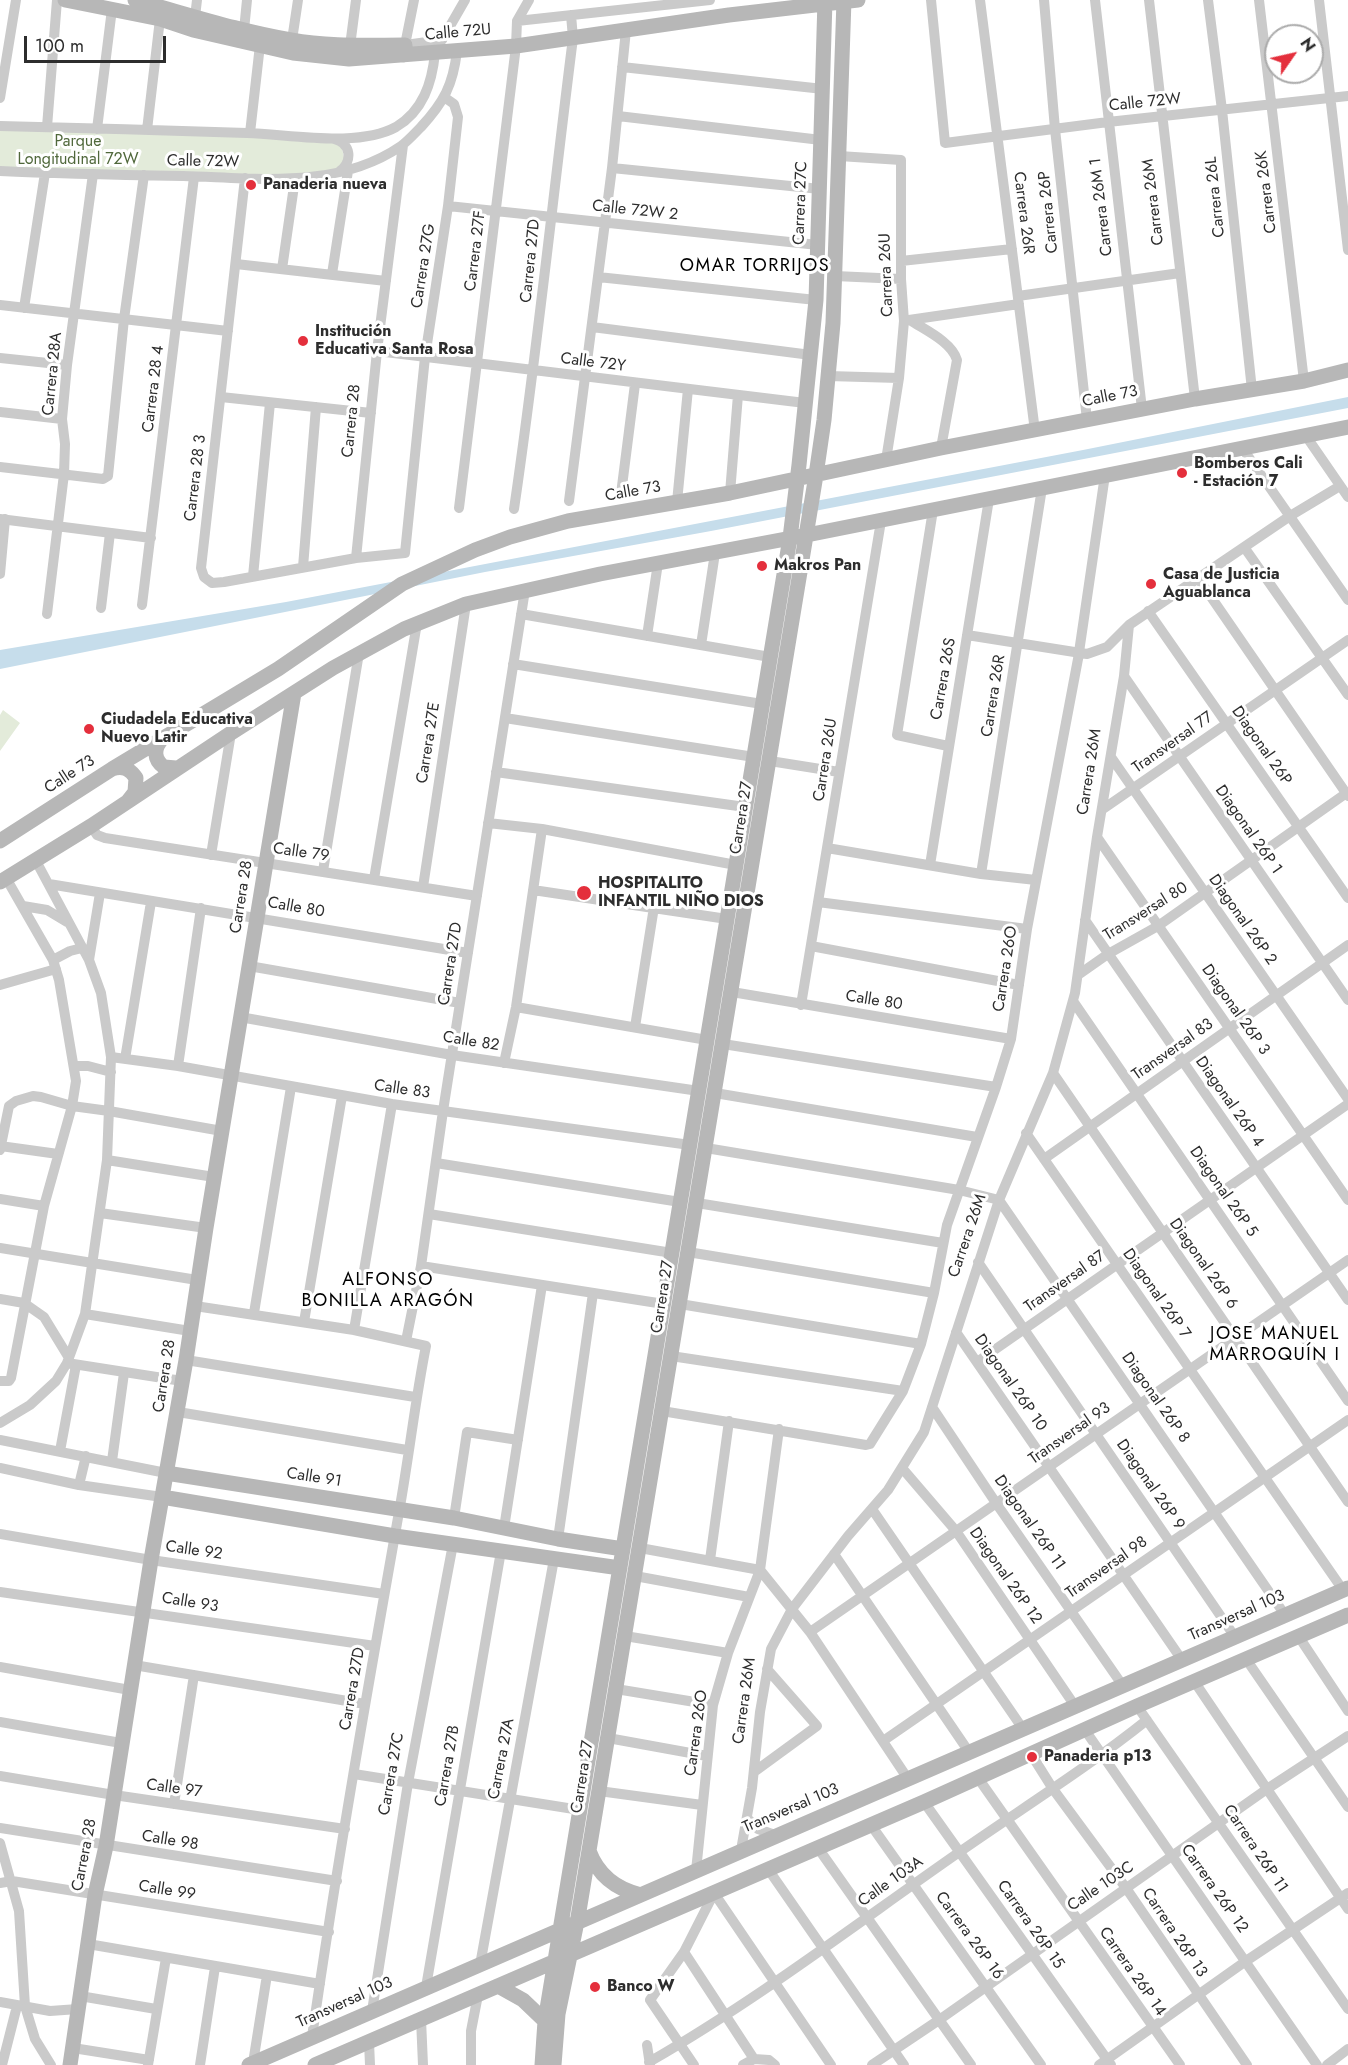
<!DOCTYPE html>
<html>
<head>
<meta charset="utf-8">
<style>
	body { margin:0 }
	#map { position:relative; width:1348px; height:2065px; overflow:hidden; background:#fff; font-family:Jost,sans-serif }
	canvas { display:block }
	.north { position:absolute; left:1264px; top:24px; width:60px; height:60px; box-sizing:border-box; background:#fff; border:2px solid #ababab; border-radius:50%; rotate:56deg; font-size:16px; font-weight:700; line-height:24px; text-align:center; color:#2d2d2d }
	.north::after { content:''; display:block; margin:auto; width:21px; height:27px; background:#e42f3c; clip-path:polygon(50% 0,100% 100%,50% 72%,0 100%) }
	.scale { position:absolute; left:24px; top:36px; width:142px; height:27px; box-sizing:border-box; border:3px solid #2d2d2d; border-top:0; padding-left:8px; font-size:18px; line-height:21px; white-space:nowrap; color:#2d2d2d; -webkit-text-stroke:4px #fff; paint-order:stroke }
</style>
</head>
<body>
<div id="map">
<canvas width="1348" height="2065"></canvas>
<div class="north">N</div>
<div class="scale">100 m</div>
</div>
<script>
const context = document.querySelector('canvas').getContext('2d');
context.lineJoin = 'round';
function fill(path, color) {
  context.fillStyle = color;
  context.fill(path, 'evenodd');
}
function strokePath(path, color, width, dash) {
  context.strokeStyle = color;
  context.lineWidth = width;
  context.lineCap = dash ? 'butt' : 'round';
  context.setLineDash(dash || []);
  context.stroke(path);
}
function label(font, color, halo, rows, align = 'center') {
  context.font = font + ' Jost,sans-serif';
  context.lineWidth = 6;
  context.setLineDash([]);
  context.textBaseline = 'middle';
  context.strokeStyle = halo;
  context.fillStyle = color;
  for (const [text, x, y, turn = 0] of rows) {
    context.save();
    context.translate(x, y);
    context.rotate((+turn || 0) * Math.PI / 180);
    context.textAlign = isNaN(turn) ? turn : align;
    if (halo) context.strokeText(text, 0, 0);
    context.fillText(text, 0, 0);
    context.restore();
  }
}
fill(new Path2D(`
	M0 126 340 140 346 166 295 179 0 171Z
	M3 710 20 723 0 751V715Z`), '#e3ebda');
fill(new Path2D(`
	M1348 397V408L711 531 485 572 0 669V650L286 602 1083 450Z`), '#c6ddeb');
strokePath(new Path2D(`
	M414 0 405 45 442 40 465 0
	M931 0 945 143 1108 122 1348 96
	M980 0 1035 431
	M1044 0 1055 129 1087 420
	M1095 0 1142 409
	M1149 0 1195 399
	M1208 0 1222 110 1252 390
	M1259 0 1304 381
	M1319 0 1348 250
	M195 17 197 0
	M517 21 710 0
	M244 30 247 0
	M292 40 298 0
	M350 46 356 0
	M622 67 823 89
	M0 98 16 0
	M618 116 821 140
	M0 126C82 128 165 130 247 133 289 134 358 148 396 127 423 111 432 83 435 53
	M47 127 57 0
	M97 129 112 9
	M147 130 160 19
	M250 133 260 45
	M334 139C351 143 353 161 340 171
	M839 156 901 160V279L904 321 899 378 886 460
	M612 168 820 189
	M0 171C61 174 122 175 183 176 256 178 337 190 401 146 408 141 415 133 421 127 444 102 453 85 457 51
	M245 178 201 568 204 577 212 583 224 582 356 558 405 553 425 357 448 206 458 117 454 104 444 97
	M448 206 818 245
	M901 261 1012 249
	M236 264 386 281
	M282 269 295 179
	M332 274 348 171
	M835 276 901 279
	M598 277 816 300
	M1018 296 1180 273
	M0 305 228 331
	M24 308 45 173
	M909 320 1019 304
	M910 320C925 330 952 342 957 360L941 448
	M592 327 811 355
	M377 351 805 403
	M0 358 67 365
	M828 376 899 378
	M221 397 371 413
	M0 412 62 419
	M1306 436 1348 497
	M1243 449 1348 600
	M0 467 103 479 108 476 124 319 144 175
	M730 493 738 395
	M621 494 635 384
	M569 501 612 168 626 30
	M677 502 688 389
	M459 508 516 46 517 21 529 0
	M514 509C537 353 553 195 573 38L571 15
	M933 510 897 735 948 746
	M0 519 151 538
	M1244 547 1348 695
	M356 558 377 351 403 145
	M303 567 316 407
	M0 574 5 519
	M253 576 270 403
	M1198 578 1348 796
	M142 605 194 177
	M101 608 110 533
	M1148 611 1348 898
	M47 614 64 474 65 444 62 419 67 365 93 174
	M521 614 770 657
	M967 635 1087 654 1107 647 1129 625 1290 516 1340 486
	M647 636 658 563
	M701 645 715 553
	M513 664 762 704
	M1124 676 1348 1000
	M505 718 754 757
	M1111 757 1348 1099
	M770 761 839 772
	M496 772 745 807
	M1103 809 1348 640
	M488 823 542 829 736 865
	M91 826 97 835 105 838 477 896
	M1097 837 1348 1200
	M827 848 981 874 1036 880
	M211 855 231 733
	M930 865 989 499
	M323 871 359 653
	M981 874 1042 488
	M374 879 417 623
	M49 884 468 953
	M423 887 466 604
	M533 890 727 919
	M818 902 1027 929
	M23 906 47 910 67 922
	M1085 920 1348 1300
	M811 946 1019 985
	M53 960 70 951 82 948
	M89 960 100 893
	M249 966 460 1003
	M1078 975 1108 954 1158 926 1348 792
	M0 985 56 969
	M732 992 1011 1039
	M1073 1001 1348 1401
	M801 1005 881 521
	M516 1007 707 1040
	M240 1017 452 1055 699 1091
	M635 1027 654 907
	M723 1044 996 1087
	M111 1057 178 1066 392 1104 690 1145
	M125 1059 151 902
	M504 1063 516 1007 542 829
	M74 1066H88L111 1072
	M178 1066 201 908
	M1053 1073 1348 1502
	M715 1093 977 1137
	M1026 1133 1343 1590
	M0 1146 58 1154
	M706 1148 959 1190 999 1200 1285 1615
	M0 1150 9 1106 16 1101 33 1096 41 1097 72 1106 109 1111 222 1131
	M1044 1159 1348 945
	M107 1160 214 1177
	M436 1163 680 1202
	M0 1199 44 1206
	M697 1203 943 1243
	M100 1213 206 1228
	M429 1214 672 1253
	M0 1248 197 1280
	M688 1252 934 1293
	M978 1262 1235 1637
	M421 1266 664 1304
	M0 1299 24 1303 44 1317 69 1358
	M680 1304 921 1344
	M195 1306 354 1330 426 1346C415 1401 409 1457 399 1512 368 1687 337 1862 312 2037
	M254 1313 291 1087
	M85 1314 190 1331
	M304 1322 342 1096
	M354 1330 392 1104
	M956 1332 1182 1660
	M406 1341 421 1266 443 1111 525 590
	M671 1356 903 1391
	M186 1360 415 1397
	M977 1362 1348 1104
	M67 1363 182 1381
	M0 1381H9L11 1378 44 1206 72 1106 76 1081 59 980 53 960 6 878
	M932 1407 996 1503 1123 1686
	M662 1411 866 1445 870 1444 903 1391 921 1344 934 1293 947 1225 996 1087 1011 1039 1027 929 1078 659 1105 475
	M178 1412 407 1450
	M0 1423 30 1405 56 1381 67 1363 85 1314 107 1160 111 1057 101 993 89 960 36 861
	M0 1440 166 1473
	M60 1451 76 1365
	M112 1461 124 1373
	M0 1468 79 1485 162 1497
	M902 1468 956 1531 1075 1706
	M79 1485 86 1456
	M872 1509 1023 1729
	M454 1518 467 1432 518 1440
	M504 1528 542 1285
	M0 1534 151 1560 384 1594
	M558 1539 593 1293
	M640 1548 760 1570
	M834 1554 969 1752
	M710 1560 729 1421
	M760 1570 810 1632 908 1779
	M635 1576 749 1597
	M0 1592 375 1646
	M810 1632 1348 1260
	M625 1636 728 1653
	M1299 1637 1348 1711
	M1246 1659 1348 1807
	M134 1665 365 1704
	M0 1667 130 1690
	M1194 1681 1348 1909
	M616 1689 713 1705
	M1137 1706 1348 2009
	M0 1722 121 1743
	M1085 1730 1317 2065
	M608 1738 707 1756
	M883 1741 1348 1420
	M1031 1754 1053 1789 1126 1888 1247 2065
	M754 1772 817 1726 767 1669
	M354 1774 580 1810
	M0 1776 114 1795 345 1829
	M978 1778 1180 2065
	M599 1791 702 1805
	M924 1802 1111 2065
	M174 1804 194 1675
	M747 1818 758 1829 775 1835
	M871 1825 1041 2065
	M0 1828 337 1881
	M0 1843 19 1911 25 2006 35 2039 51 2065
	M818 1848 971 2065
	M741 1850 752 1788 760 1712 771 1649 792 1609 848 1536 888 1490 924 1432 999 1200 1053 1073 1075 993 1097 837 1124 676 1129 625
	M768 1869 904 2065
	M696 1871 713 1705 728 1653 760 1570 779 1429
	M0 1883 12 1881 329 1932
	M88 1944 320 1984
	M684 1952 754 2059
	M480 1965 554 1559
	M426 1987 501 1551
	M80 1996 156 2009
	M0 2002 50 2011 78 2009
	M372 2011 408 1783 453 1544
	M421 2019 423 2065
	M369 2042 370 2065
	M647 2045 650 2065
	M73 2048 149 2060
	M754 2059 769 2060 775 2065
	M649 2062C757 2000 856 1924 958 1853 1021 1809 1087 1768 1147 1720
	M253 2063 267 1975
	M2 2065 17 2006
	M148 2065 166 1958
	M200 2065 215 1967
	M471 2065V2031L478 1995
	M694 2065 650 2000 684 1952 714 1893 831 2065
	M743 2065 754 2059
	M872 2065 939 2020 1267 1789 1348 1736
	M1099 2065 1246 1961 1348 1893
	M1327 2065 1348 2049`), '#cacaca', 10);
strokePath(new Path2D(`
	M65 0 160 19 193 30 293 53 349 59 516 46 729 15 858 0
	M135 0C187 14 238 31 291 40 329 47 367 45 405 45L404 55
	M162 739C153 749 154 760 164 767L176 768
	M112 769C123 765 130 769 136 778L135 792 128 801
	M0 841 112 769 278 669 402 584 475 550 510 537 568 521 730 493 941 448 1195 399 1304 381 1348 370
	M0 882 91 826 231 733 333 668 404 629 466 604 600 574 807 535 1348 427
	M166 1473 454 1518 558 1539 623 1549
	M162 1497 395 1536 620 1568
	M589 1851C598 1875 615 1889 641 1895
	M498 1986 523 2000 545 2021
	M70 2065 95 1895 106 1846 151 1560 186 1360 206 1228 294 693
	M249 2065 1348 1588
	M315 2065 924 1802 1137 1706 1348 1615
	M542 2065 545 2021 790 538 799 465 816 300 825 0
	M554 2065 558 2014 578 1917 816 475 824 420 833 323 844 0`), '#b7b7b7', 15);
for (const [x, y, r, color] of [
	[251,185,6,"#e42f3c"],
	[303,341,6,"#e42f3c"],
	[1182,473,6,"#e42f3c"],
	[762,566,6,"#e42f3c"],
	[1151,584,6,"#e42f3c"],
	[89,729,6,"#e42f3c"],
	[584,893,8,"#e42f3c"],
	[1032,1757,6,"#e42f3c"],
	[595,1987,6,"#e42f3c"]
]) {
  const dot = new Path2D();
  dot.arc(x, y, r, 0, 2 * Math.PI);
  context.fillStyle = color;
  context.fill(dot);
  strokePath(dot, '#fff', 2);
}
label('16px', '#2d2d2d', '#fff', [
	["Calle 72U",458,33,-5],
	["Calle 72W",1145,103,-6],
	["Calle 72W",203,162,1],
	["Carrera 26K",1267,192,-97],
	["Carrera 26L",1216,197,-96],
	["Carrera 26M",1154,202,-97],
	["Carrera 27C",801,203,-88],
	["Carrera 26M 1",1102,207,-97],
	["Calle 72W 2",635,211,6],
	["Carrera 26P",1049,212,-96],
	["Carrera 26R",1023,213,83],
	["Carrera 27F",476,251,-83],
	["Carrera 27D",531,261,-84],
	["Carrera 27G",424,266,-81],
	["Carrera 26U",887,275,-92],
	["Calle 72Y",593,363,7],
	["Carrera 28A",53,374,-84],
	["Carrera 28 4",154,389,-83],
	["Calle 73",1110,397,-11],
	["Carrera 28",352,421,-84],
	["Carrera 28 3",196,478,-83],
	["Calle 73",633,492,-10],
	["Carrera 26S",944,679,-80],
	["Carrera 26R",994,696,-81],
	["Carrera 27E",429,743,-81],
	["Transversal 77",1173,743,-35],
	["Diagonal 26P",1261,746,55],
	["Carrera 26U",826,760,-81],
	["Carrera 26M",1090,772,-81],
	["Calle 73",70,775,-33],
	["Carrera 27",742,818,-81],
	["Diagonal 26P 1",1248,830,55],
	["Calle 79",301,853,8],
	["Carrera 28",242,897,-81],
	["Calle 80",296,908,10],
	["Transversal 80",1146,912,-32],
	["Diagonal 26P 2",1242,920,55],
	["Carrera 27D",451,964,-81],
	["Carrera 26O",1006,969,-81],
	["Calle 80",874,1001,9],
	["Diagonal 26P 3",1235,1010,55],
	["Calle 82",471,1042,9],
	["Transversal 83",1173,1050,-35],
	["Calle 83",402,1090,8],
	["Diagonal 26P 4",1229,1102,55],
	["Diagonal 26P 5",1223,1192,55],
	["Carrera 26M",968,1236,-71],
	["Diagonal 26P 6",1203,1264,55],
	["Transversal 87",1065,1282,-35],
	["Diagonal 26P 7",1156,1294,55],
	["Carrera 27",663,1297,-81],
	["Carrera 28",165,1376,-81],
	["Diagonal 26P 10",1010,1383,55],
	["Diagonal 26P 8",1155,1398,55],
	["Transversal 93",1070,1434,-35],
	["Calle 91",314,1478,9],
	["Diagonal 26P 9",1150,1485,55],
	["Diagonal 26P 11",1029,1523,55],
	["Calle 92",194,1551,8],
	["Transversal 98",1107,1568,-35],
	["Diagonal 26P 12",1005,1576,55],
	["Calle 93",190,1603,9],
	["Transversal 103",1237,1616,-24],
	["Carrera 27D",353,1689,-80],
	["Carrera 26M",745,1701,-82],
	["Carrera 26O",697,1733,-82],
	["Carrera 27A",502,1759,-79],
	["Carrera 27B",448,1766,-80],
	["Carrera 27C",392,1774,-80],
	["Carrera 27",583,1777,-81],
	["Calle 97",174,1789,8],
	["Transversal 103",791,1809,-23],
	["Calle 98",170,1841,9],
	["Carrera 26P 11",1255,1849,56],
	["Carrera 28",85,1855,-79],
	["Calle 103A",891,1882,-35],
	["Calle 103C",1101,1887,-34],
	["Carrera 26P 12",1214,1889,55],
	["Calle 99",167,1891,9],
	["Carrera 26P 15",1030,1925,55],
	["Carrera 26P 13",1174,1933,56],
	["Carrera 26P 16",969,1936,54],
	["Carrera 26P 14",1132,1972,55],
	["Transversal 103",345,2003,-24]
]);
label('16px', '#50683b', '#fff', [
	["Parque",78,142],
	["Longitudinal 72W",78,160]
]);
label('bold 16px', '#2d2d2d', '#fff', [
	["Panaderia nueva",263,185],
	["Institución",315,332],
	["Educativa Santa Rosa",315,350],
	["Bomberos Cali",1194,464],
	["- Estación 7",1194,482],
	["Makros Pan",774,566],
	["Casa de Justicia",1163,575],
	["Aguablanca",1163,593],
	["Ciudadela Educativa",101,720],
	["Nuevo Latir",101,738],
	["HOSPITALITO",598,884],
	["INFANTIL NIÑO DIOS",598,902],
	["Panaderia p13",1044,1757],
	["Banco W",607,1987]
], 'left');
context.letterSpacing = '1.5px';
label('18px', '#000', '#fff', [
	["OMAR TORRIJOS",755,267],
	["ALFONSO",388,1281],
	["BONILLA ARAGÓN",388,1302],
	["JOSE MANUEL",1275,1335],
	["MARROQUÍN I",1275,1356]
]);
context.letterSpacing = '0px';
</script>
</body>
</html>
